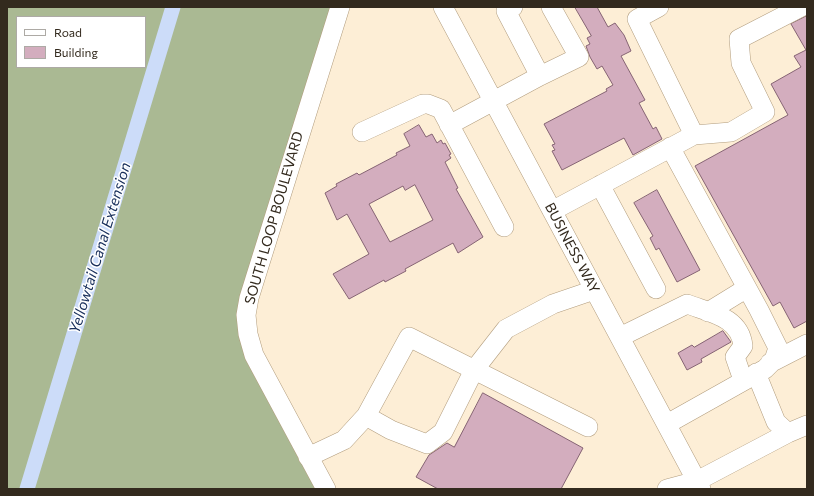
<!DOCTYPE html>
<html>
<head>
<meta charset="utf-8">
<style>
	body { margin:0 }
	#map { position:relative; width:814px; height:496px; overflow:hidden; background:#fdf9f2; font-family:Commissioner,sans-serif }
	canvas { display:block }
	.frame { position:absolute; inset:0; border:8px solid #332a1e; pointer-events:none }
	.legend { position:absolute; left:16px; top:16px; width:130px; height:52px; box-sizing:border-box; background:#fff; border:1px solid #adaaa5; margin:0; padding:5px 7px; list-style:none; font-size:12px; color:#332a1e }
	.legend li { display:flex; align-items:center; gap:8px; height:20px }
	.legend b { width:20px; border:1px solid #adaaa5 }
</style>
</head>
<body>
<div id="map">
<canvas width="814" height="496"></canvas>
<div class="frame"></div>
<ul class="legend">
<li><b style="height:5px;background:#fff"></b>Road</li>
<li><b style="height:11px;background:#d3adbe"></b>Building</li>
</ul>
</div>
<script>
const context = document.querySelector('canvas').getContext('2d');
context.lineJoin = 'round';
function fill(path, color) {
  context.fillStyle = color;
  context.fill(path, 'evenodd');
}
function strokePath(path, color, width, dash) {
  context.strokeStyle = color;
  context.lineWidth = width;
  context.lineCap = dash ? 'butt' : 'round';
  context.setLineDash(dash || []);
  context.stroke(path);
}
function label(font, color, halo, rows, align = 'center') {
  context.font = font + ' Commissioner,sans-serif';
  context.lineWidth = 3;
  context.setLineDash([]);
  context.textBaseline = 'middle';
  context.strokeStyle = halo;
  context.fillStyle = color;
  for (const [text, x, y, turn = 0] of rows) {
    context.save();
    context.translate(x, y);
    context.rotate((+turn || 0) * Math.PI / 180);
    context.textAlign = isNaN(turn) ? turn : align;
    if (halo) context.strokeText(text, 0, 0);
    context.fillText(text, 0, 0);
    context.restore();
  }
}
fill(new Path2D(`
	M340 7H807V489H326L248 334Z`), '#fdeed6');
fill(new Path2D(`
	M7 7H333L240 315 318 489H7ZM17 17H145V67H17Z`), '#aab993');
strokePath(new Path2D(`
	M27 489 173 7`), '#ccdcf9', 15);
const building = new Path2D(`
	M575 7H597L608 27 615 23 624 35 631 51 621 56 645 100 639 103 653 129 656 127 662 139 633 155 624 138 562 170 552 151 555 150 552 145 555 144 544 124 607 91 606 89 613 85 602 66 597 69 590 57 586 46 590 44 587 38 591 36Z
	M807 16V321L794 328 780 302 773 306 695 166 788 115 771 84 801 67 794 56 806 50 791 24Z
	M419 125 426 137 432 134 437 143 441 140 443 144 445 143 451 154 449 155 451 158 445 162 458 188 456 189 483 237 458 253 453 243 405 269 406 271 385 282 384 280 349 299 333 274 369 254 347 214 337 220 325 193 337 186 336 184 357 173 359 175 397 155 396 153 410 146 404 134ZM415 185 433 220 390 242 369 204 403 186 405 190Z
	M657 190 700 270 677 282 659 248 656 250 650 238 653 236 634 203Z
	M723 331 731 342 701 359 702 362 687 370 678 353 692 345 694 347Z
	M483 393 583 448 561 489H438L416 477 429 455 447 443 454 447Z`);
fill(building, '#d3adbe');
strokePath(building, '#866474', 1);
const minor = new Path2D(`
	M443 7 701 489
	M513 7 506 11 540 76
	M659 7 637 19 694 135
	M449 125 540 76 579 57 551 7
	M362 132 423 104H428L441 109 504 227
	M600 185 656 289
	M552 211 694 135 731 132 765 112 741 63 739 39 801 7
	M708 312 747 288
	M620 337 687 304C711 313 740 317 743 346L735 357 743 380
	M770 363 807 344
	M366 416 409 337 588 427
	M667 424 765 369 774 360 778 348 759 310 670 147
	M788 433 807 425
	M308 457 344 440 366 416 391 430 427 444 443 432 474 370 506 329 553 304 594 290
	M697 481 788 433 776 422 756 373
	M326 489 254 355 248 334 246 315 249 298 340 7
	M667 489 697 481 688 488`);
strokePath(minor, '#b29d7e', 20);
strokePath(minor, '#fff', 19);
label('14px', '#332a1e', '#fff', [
	["SOUTH LOOP BOULEVARD",274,218,-74],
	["BUSINESS WAY",572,248,62]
]);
label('italic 15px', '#182f5c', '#fff', [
	["Yellowtail Canal Extension",100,248,-73]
]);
</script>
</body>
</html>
